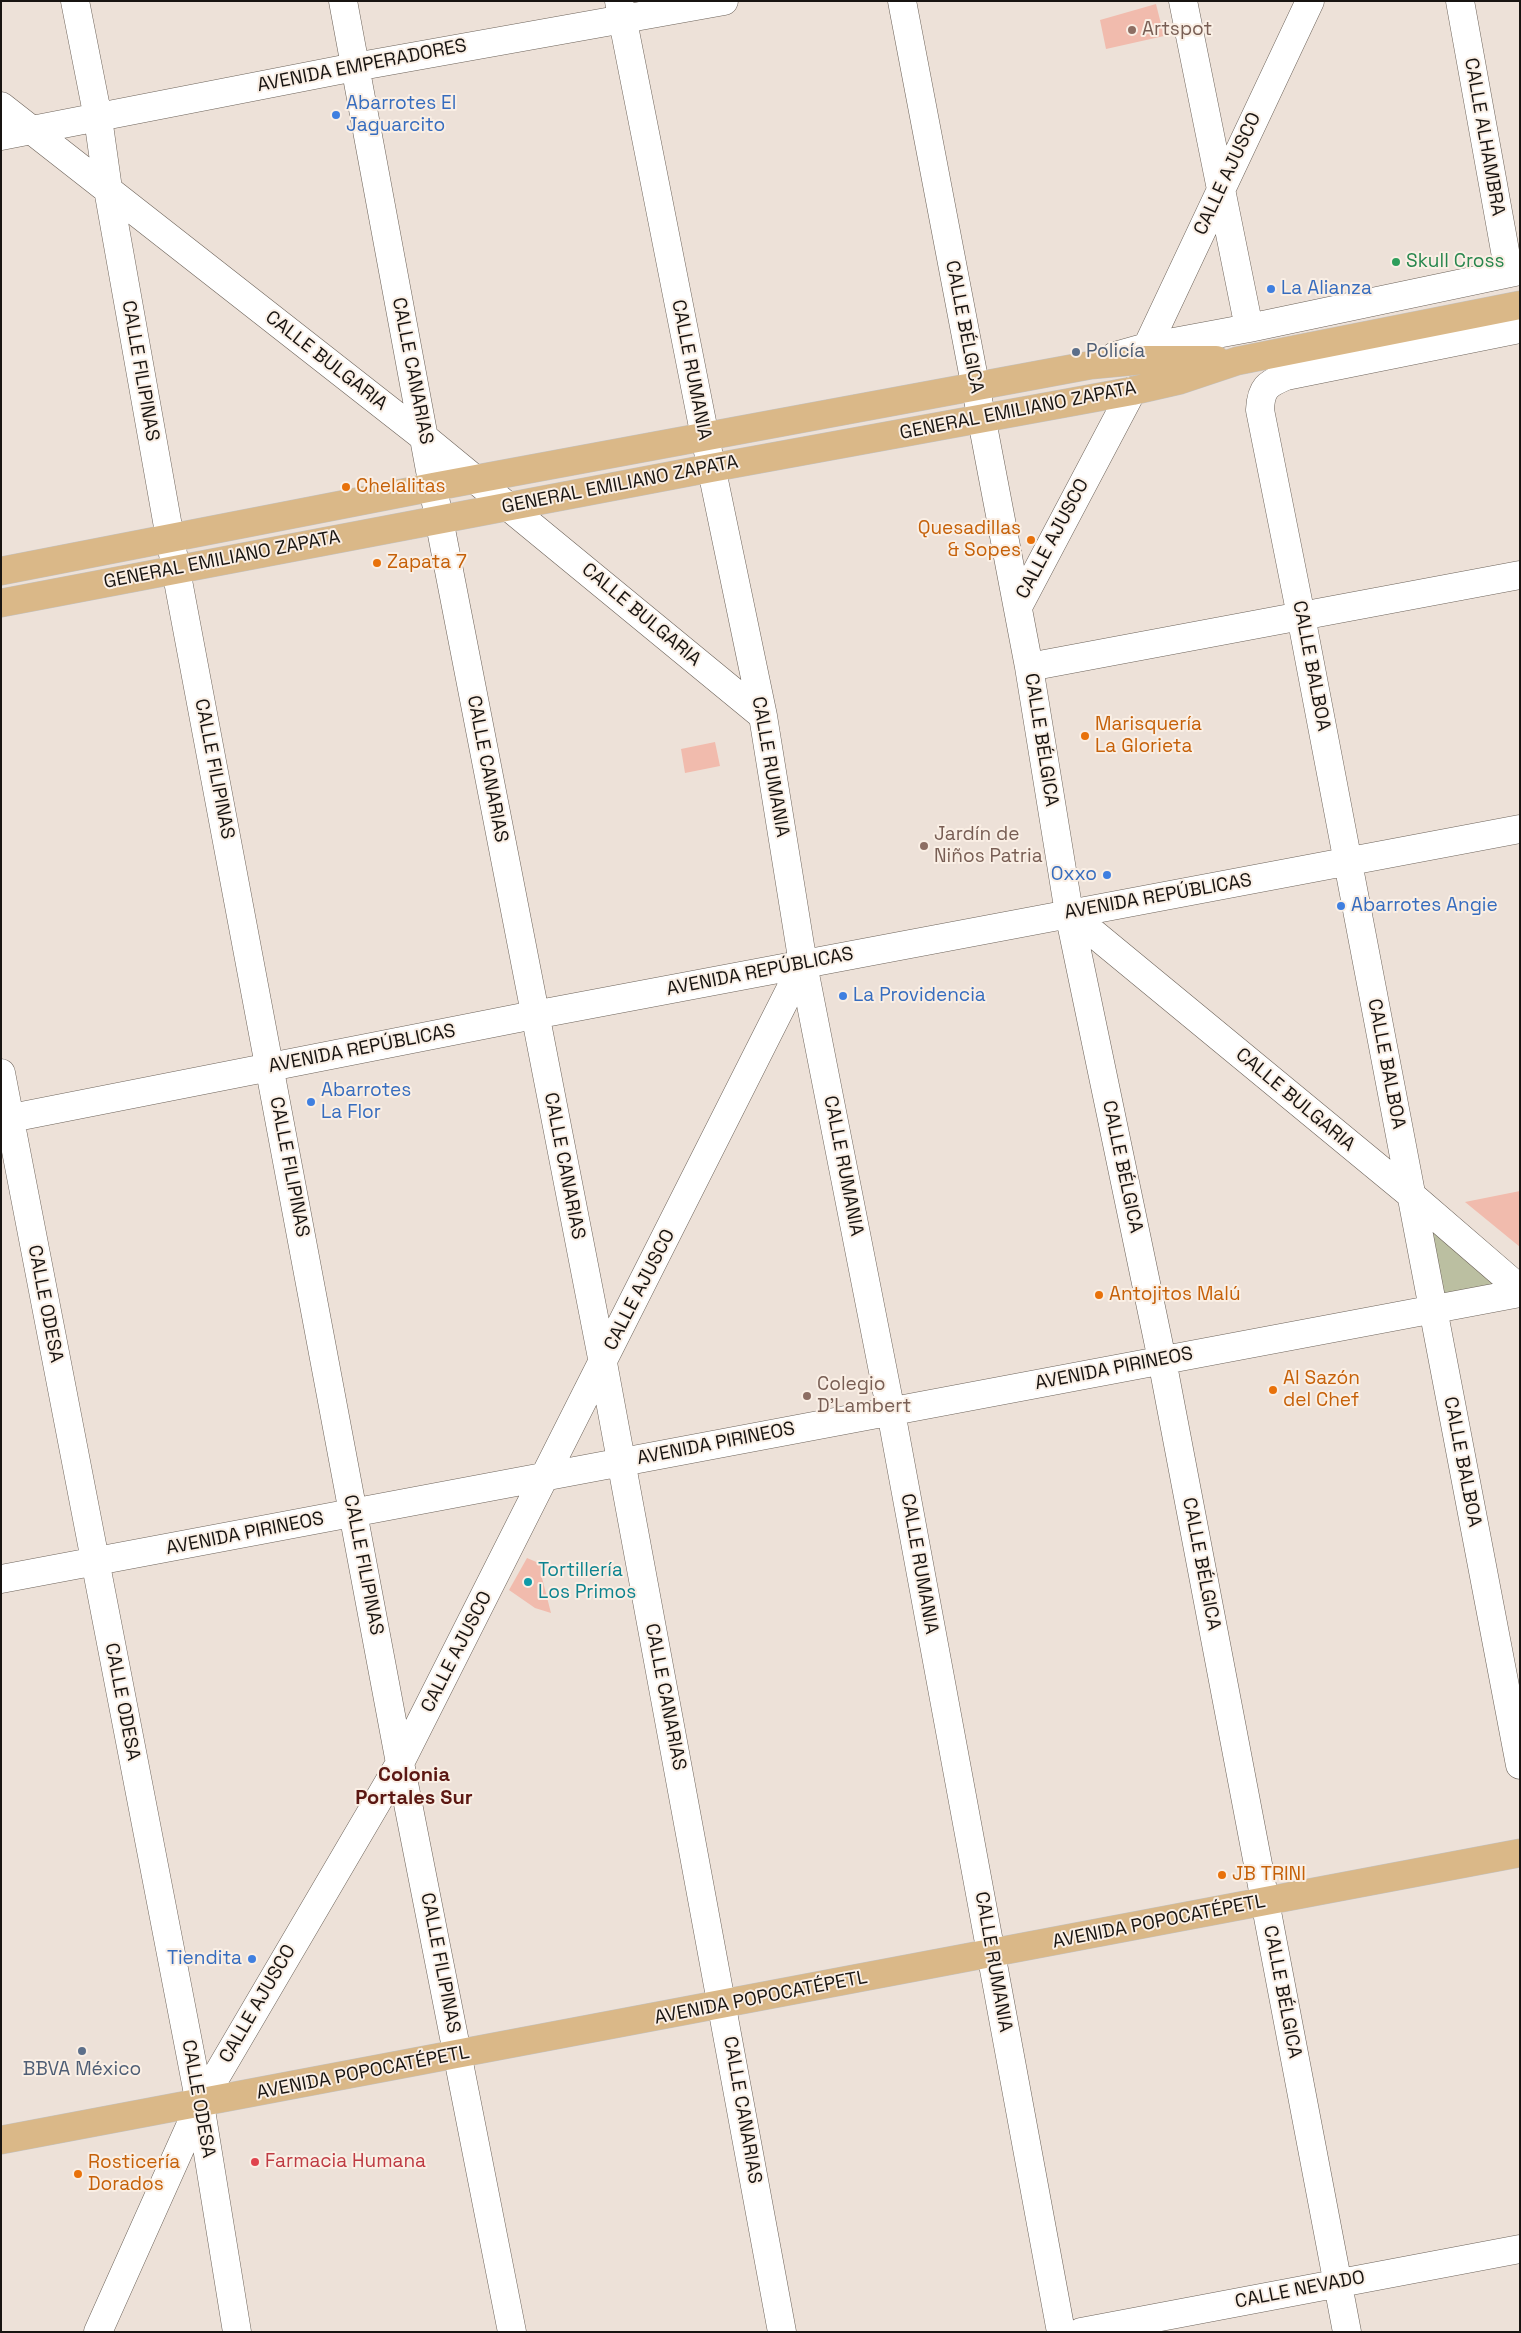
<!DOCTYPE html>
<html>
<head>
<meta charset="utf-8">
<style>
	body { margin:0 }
	#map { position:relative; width:1521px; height:2333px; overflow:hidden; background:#ede1d8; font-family:"Space Grotesk",sans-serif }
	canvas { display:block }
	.frame { position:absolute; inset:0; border:2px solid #181411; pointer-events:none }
</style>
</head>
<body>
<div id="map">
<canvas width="1521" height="2333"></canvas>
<div class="frame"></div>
</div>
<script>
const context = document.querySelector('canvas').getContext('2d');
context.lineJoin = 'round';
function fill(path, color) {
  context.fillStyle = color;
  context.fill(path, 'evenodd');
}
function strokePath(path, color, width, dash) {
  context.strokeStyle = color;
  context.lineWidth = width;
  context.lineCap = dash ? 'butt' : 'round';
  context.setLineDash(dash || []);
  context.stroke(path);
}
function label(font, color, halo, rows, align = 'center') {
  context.font = font + ' "Space Grotesk",sans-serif';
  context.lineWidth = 4;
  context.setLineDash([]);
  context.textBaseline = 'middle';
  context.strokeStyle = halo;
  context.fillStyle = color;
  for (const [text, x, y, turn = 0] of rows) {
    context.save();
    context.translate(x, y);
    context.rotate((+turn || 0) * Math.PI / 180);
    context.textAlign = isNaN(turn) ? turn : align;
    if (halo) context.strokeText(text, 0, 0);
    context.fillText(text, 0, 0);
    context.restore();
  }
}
fill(new Path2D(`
	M1410 1195 1520 1290 1432 1306Z`), '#bbbfa1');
fill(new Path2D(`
	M1156 4 1164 36 1106 49 1100 20Z
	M715 742 720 766 685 773 681 749Z
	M1520 1191V1247L1465 1202Z
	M527 1558 541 1564V1574L551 1613 535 1608 509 1590Z`), '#f1bbad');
const minor = new Path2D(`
	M75 1 98 118 108 189 170 538 400 1763 512 2332
	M343 1 439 519 603 1363 782 2332
	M619 1 705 437 763 716 803 964 891 1412 1061 2332
	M902 1 1029 667 1069 913 1162 1360 1347 2332
	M1183 1 1249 328
	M1460 1 1509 273
	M1 106 426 439 763 716
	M1 136 355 67 724 1
	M1520 329 1286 376C1267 384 1261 388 1260 410L1301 616 1520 1765
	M1147 347 1310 1
	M1115 356 1147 347 1249 328 1520 271
	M1018 607 1132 391
	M1029 667 1520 575
	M1069 913 1410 1194 1520 1289
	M1 1073 200 2104 237 2332
	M1 1120 534 1015 1520 829
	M1 1579 1520 1293
	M98 2332 200 2104 400 1763 803 964
	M1081 2332 1520 2249`);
const major = new Path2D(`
	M1 571 433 487 1091 365 1144 360H1216
	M1 603 711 468 1132 391 1180 380 1237 361 1520 305
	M1 2140 1520 1853`);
strokePath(minor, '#6d635a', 29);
strokePath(major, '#c3c2c1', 29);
strokePath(minor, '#fff', 28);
strokePath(major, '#dab888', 28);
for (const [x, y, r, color] of [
	[1132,30,5,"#8d6e63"],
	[336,115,5,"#3f7fe0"],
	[1396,262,5,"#2e9e5b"],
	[1271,289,5,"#3f7fe0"],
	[1076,352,5,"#5c6f8a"],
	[346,487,5,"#e8710a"],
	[1031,540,5,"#e8710a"],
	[377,563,5,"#e8710a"],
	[1085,736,5,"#e8710a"],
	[924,846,5,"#8d6e63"],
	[1107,875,5,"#3f7fe0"],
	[1341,906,5,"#3f7fe0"],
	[843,996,5,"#3f7fe0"],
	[311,1102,5,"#3f7fe0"],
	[1099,1295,5,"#e8710a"],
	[1273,1390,5,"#e8710a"],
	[807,1396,5,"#8d6e63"],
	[528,1582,5,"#0f9aa8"],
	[1222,1875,5,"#e8710a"],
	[252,1959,5,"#3f7fe0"],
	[82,2051,5,"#5c6f8a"],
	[255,2162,5,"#e0444e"],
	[78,2174,5,"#e8710a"]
]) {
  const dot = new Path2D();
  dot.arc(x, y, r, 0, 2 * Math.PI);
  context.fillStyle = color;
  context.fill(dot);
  strokePath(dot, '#faefe5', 2);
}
label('19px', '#785e54', '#faefe5', [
	["Artspot",1142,30],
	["Jardín de",934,835],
	["Niños Patria",934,857],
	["Colegio",817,1385],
	["D'Lambert",817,1407]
], 'left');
label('19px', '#181411', '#faefe5', [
	["AVENIDA EMPERADORES",362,66,-11],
	["CALLE ALHAMBRA",1484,137,80],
	["CALLE AJUSCO",1228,174,-65],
	["CALLE BÉLGICA",964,327,79],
	["CALLE BULGARIA",326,361,38],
	["CALLE RUMANIA",691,370,79],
	["CALLE FILIPINAS",140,371,80],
	["CALLE CANARIAS",412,371,79],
	["GENERAL EMILIANO ZAPATA",1018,411,-11],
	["GENERAL EMILIANO ZAPATA",620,485,-11],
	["CALLE AJUSCO",1053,539,-62],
	["GENERAL EMILIANO ZAPATA",222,560,-11],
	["CALLE BULGARIA",641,615,40],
	["CALLE BALBOA",1311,666,79],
	["CALLE BÉLGICA",1041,740,81],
	["CALLE RUMANIA",770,767,80],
	["CALLE FILIPINAS",214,769,79],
	["CALLE CANARIAS",487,769,79],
	["AVENIDA REPÚBLICAS",1158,897,-10],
	["AVENIDA REPÚBLICAS",760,972,-11],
	["AVENIDA REPÚBLICAS",362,1049,-11],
	["CALLE BALBOA",1386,1064,79],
	["CALLE BULGARIA",1295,1100,40],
	["CALLE CANARIAS",564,1166,79],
	["CALLE RUMANIA",843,1166,79],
	["CALLE FILIPINAS",289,1167,79],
	["CALLE BÉLGICA",1122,1167,78],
	["CALLE AJUSCO",640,1290,-63],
	["CALLE ODESA",45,1304,79],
	["AVENIDA PIRINEOS",1114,1369,-11],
	["AVENIDA PIRINEOS",716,1444,-11],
	["CALLE BALBOA",1462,1462,79],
	["AVENIDA PIRINEOS",245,1534,-11],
	["CALLE RUMANIA",919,1564,80],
	["CALLE BÉLGICA",1201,1564,79],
	["CALLE FILIPINAS",363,1565,79],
	["CALLE AJUSCO",457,1652,-63],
	["CALLE CANARIAS",665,1697,79],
	["CALLE ODESA",122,1702,79],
	["AVENIDA POPOCATÉPETL",1159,1922,-11],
	["CALLE RUMANIA",993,1962,80],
	["CALLE FILIPINAS",440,1963,79],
	["CALLE BÉLGICA",1282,1992,79],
	["AVENIDA POPOCATÉPETL",761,1998,-11],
	["CALLE AJUSCO",258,2004,-60],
	["AVENIDA POPOCATÉPETL",363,2073,-11],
	["CALLE ODESA",198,2099,80],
	["CALLE CANARIAS",742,2110,80],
	["CALLE NEVADO",1300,2290,-11]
]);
label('19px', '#366cbe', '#faefe5', [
	["Abarrotes El",346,104],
	["Jaguarcito",346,126],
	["La Alianza",1281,289],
	["Oxxo",1097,875,"right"],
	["Abarrotes Angie",1351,906],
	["La Providencia",853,996],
	["Abarrotes",321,1091],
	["La Flor",321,1113],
	["Tiendita",242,1959,"right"]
], 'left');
label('19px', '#27864d', '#faefe5', [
	["Skull Cross",1406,262]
], 'left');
label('19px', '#4e5e75', '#faefe5', [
	["Policía",1086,352],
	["BBVA México",82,2070,"center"]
], 'left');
label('19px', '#c56008', '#faefe5', [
	["Chelalitas",356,487],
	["Quesadillas",1021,529,"right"],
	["& Sopes",1021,551,"right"],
	["Zapata 7",387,563],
	["Marisquería",1095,725],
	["La Glorieta",1095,747],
	["Antojitos Malú",1109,1295],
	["Al Sazón",1283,1379],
	["del Chef",1283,1401],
	["JB TRINI",1232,1875],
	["Rosticería",88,2163],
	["Dorados",88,2185]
], 'left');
label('19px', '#0d838f', '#faefe5', [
	["Tortillería",538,1571],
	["Los Primos",538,1593]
], 'left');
label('19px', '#be3a42', '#faefe5', [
	["Farmacia Humana",265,2162]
], 'left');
label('bold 20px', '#5b1712', '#faefe5', [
	["Colonia",414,1776],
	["Portales Sur",414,1799]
]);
</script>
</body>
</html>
